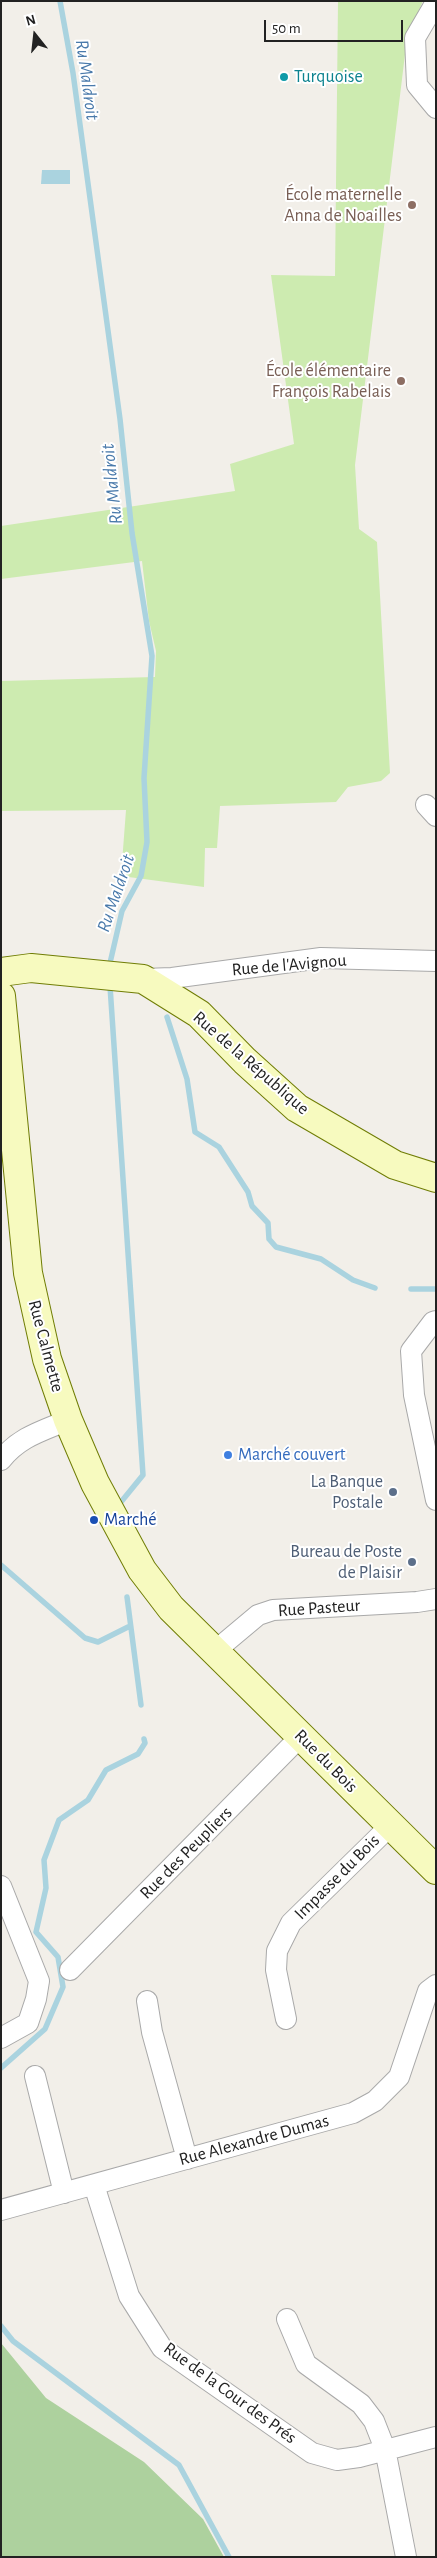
<!DOCTYPE html>
<html>
<head>
<meta charset="utf-8">
<style>
	body { margin:0 }
	#map { position:relative; width:437px; height:2558px; overflow:hidden; background:#f2efe9; font-family:"Alegreya Sans",sans-serif }
	canvas { display:block }
	.frame { position:absolute; inset:0; border:2px solid #222; pointer-events:none }
	.north { position:absolute; left:10px; top:10px; width:50px; height:50px; -webkit-text-stroke:4px #fff; paint-order:stroke; rotate:344deg; font-size:14px; font-weight:700; line-height:20px; text-align:center; color:#222 }
	.north::after { content:''; display:block; margin:auto; width:18px; height:22px; background:#222; clip-path:polygon(50% 0,100% 100%,50% 72%,0 100%) }
	.scale { position:absolute; left:264px; top:20px; width:139px; height:22px; box-sizing:border-box; border:2px solid #222; border-top:0; padding-left:6px; font-size:15px; line-height:18px; white-space:nowrap; color:#222; -webkit-text-stroke:4px #fff; paint-order:stroke }
</style>
</head>
<body>
<div id="map">
<canvas width="437" height="2558"></canvas>
<div class="frame"></div>
<div class="north">N</div>
<div class="scale">50 m</div>
</div>
<script>
const context = document.querySelector('canvas').getContext('2d');
context.lineJoin = 'round';
function fill(path, color) {
  context.fillStyle = color;
  context.fill(path, 'evenodd');
}
function strokePath(path, color, width, dash) {
  context.strokeStyle = color;
  context.lineWidth = width;
  context.lineCap = dash ? 'butt' : 'round';
  context.setLineDash(dash || []);
  context.stroke(path);
}
function label(font, color, halo, rows, align = 'center') {
  context.font = font + ' "Alegreya Sans",sans-serif';
  context.lineWidth = 4;
  context.setLineDash([]);
  context.textBaseline = 'middle';
  context.strokeStyle = halo;
  context.fillStyle = color;
  for (const [text, x, y, turn = 0] of rows) {
    context.save();
    context.translate(x, y);
    context.rotate((+turn || 0) * Math.PI / 180);
    context.textAlign = isNaN(turn) ? turn : align;
    if (halo) context.strokeText(text, 0, 0);
    context.fillText(text, 0, 0);
    context.restore();
  }
}
fill(new Path2D(`
	M338 1H423L407 38 355 465 359 529 377 542 390 773 381 781 348 787 336 802 220 806 217 848H205L204 887 121 876 126 810 1 811V681L155 677 156 651 149 621 142 561 1 579V526L235 491 230 464 294 444 271 275 335 276Z`), '#cdebb0');
fill(new Path2D(`
	M1 2343 46 2398 144 2462 203 2519 224 2557H1Z`), '#add19e');
fill(new Path2D(`
	M42 170H70V184H41Z`), '#aad3df');
strokePath(new Path2D(`
	M60 1 73 73 120 419 132 533 152 656 144 778 147 842 141 876 122 911 110 963
	M110 986 143 1475 121 1502
	M167 1017 187 1079 195 1132 219 1147 248 1192 252 1206 268 1223 269 1239 276 1247 321 1259 353 1280 375 1288
	M411 1289H436
	M1 1565 85 1638 98 1642 130 1626
	M127 1597 141 1705
	M1 2068 45 2029 63 1987 58 1957 36 1932 46 1888 44 1860 59 1820 88 1800 106 1770 138 1754 145 1743 144 1739
	M1 2326 13 2341 179 2465 229 2557`), '#aad3df', 5.5);
const street = new Path2D(`
	M436 2 415 38 417 85 436 108
	M426 805 436 816
	M143 979 172 978 321 958 436 961
	M436 1321 433 1322 411 1351 414 1395 436 1500
	M1 1460C19 1437 42 1431 68 1420
	M215 1651 258 1615 273 1610 417 1602 436 1599
	M1 1886 39 1981 36 1999 28 2023 1 2038
	M70 1970 301 1736
	M147 2001 152 2032 187 2159
	M286 2019 276 1970 277 1951 291 1923 391 1825
	M35 2076 64 2193
	M94 2185 129 2296 162 2348 312 2453 337 2460 359 2457 436 2437
	M1 2210 353 2113 375 2101 399 2077 428 1991 436 1985
	M287 2319 306 2364 361 2404 374 2421 385 2449 406 2557`);
const secondary = new Path2D(`
	M1 972 31 968 143 979 199 1014 245 1061 297 1108 395 1165 436 1178
	M1 996 28 1273 47 1359 68 1420 95 1483 142 1570 171 1608 436 1870`);
strokePath(street, '#a9a9a9', 22);
strokePath(secondary, '#707d05', 30);
strokePath(street, '#fff', 20);
strokePath(secondary, '#f7fabf', 28);
for (const [x, y, r, color] of [
	[284,77,5,"#0f9aa8"],
	[412,205,5,"#8d6e63"],
	[401,381,5,"#8d6e63"],
	[228,1455,5,"#3f7fe0"],
	[393,1492,5,"#5c6f8a"],
	[94,1520,5,"#1a4fb4"],
	[412,1562,5,"#5c6f8a"]
]) {
  const dot = new Path2D();
  dot.arc(x, y, r, 0, 2 * Math.PI);
  context.fillStyle = color;
  context.fill(dot);
  strokePath(dot, '#fff', 2);
}
label('18px', '#0d838f', '#fff', [
	["Turquoise",294,77]
], 'left');
label('18px', '#785e54', '#fff', [
	["École maternelle",402,195],
	["Anna de Noailles",402,216],
	["École élémentaire",391,371],
	["François Rabelais",391,392]
], 'right');
label('18px', '#222', '#fff', [
	["Rue de l'Avignou",289,965,-5],
	["Rue de la République",251,1063,41],
	["Rue Calmette",46,1346,75],
	["Rue Pasteur",319,1608,-4],
	["Rue du Bois",326,1761,45],
	["Rue des Peupliers",186,1853,-45],
	["Impasse du Bois",337,1877,-45],
	["Rue Alexandre Dumas",254,2140,-15],
	["Rue de la Cour des Prés",230,2393,36]
]);
label('18px', '#366cbe', '#fff', [
	["Marché couvert",238,1455]
], 'left');
label('18px', '#4e5e75', '#fff', [
	["La Banque",383,1482],
	["Postale",383,1503],
	["Bureau de Poste",402,1552],
	["de Plaisir",402,1573]
], 'right');
label('18px', '#164399', '#fff', [
	["Marché",104,1520]
], 'left');
label('italic 19px', '#4a7aab', '#fff', [
	["Ru Maldroit",87,80,82],
	["Ru Maldroit",112,484,-96],
	["Ru Maldroit",116,893,-71]
]);
</script>
</body>
</html>
